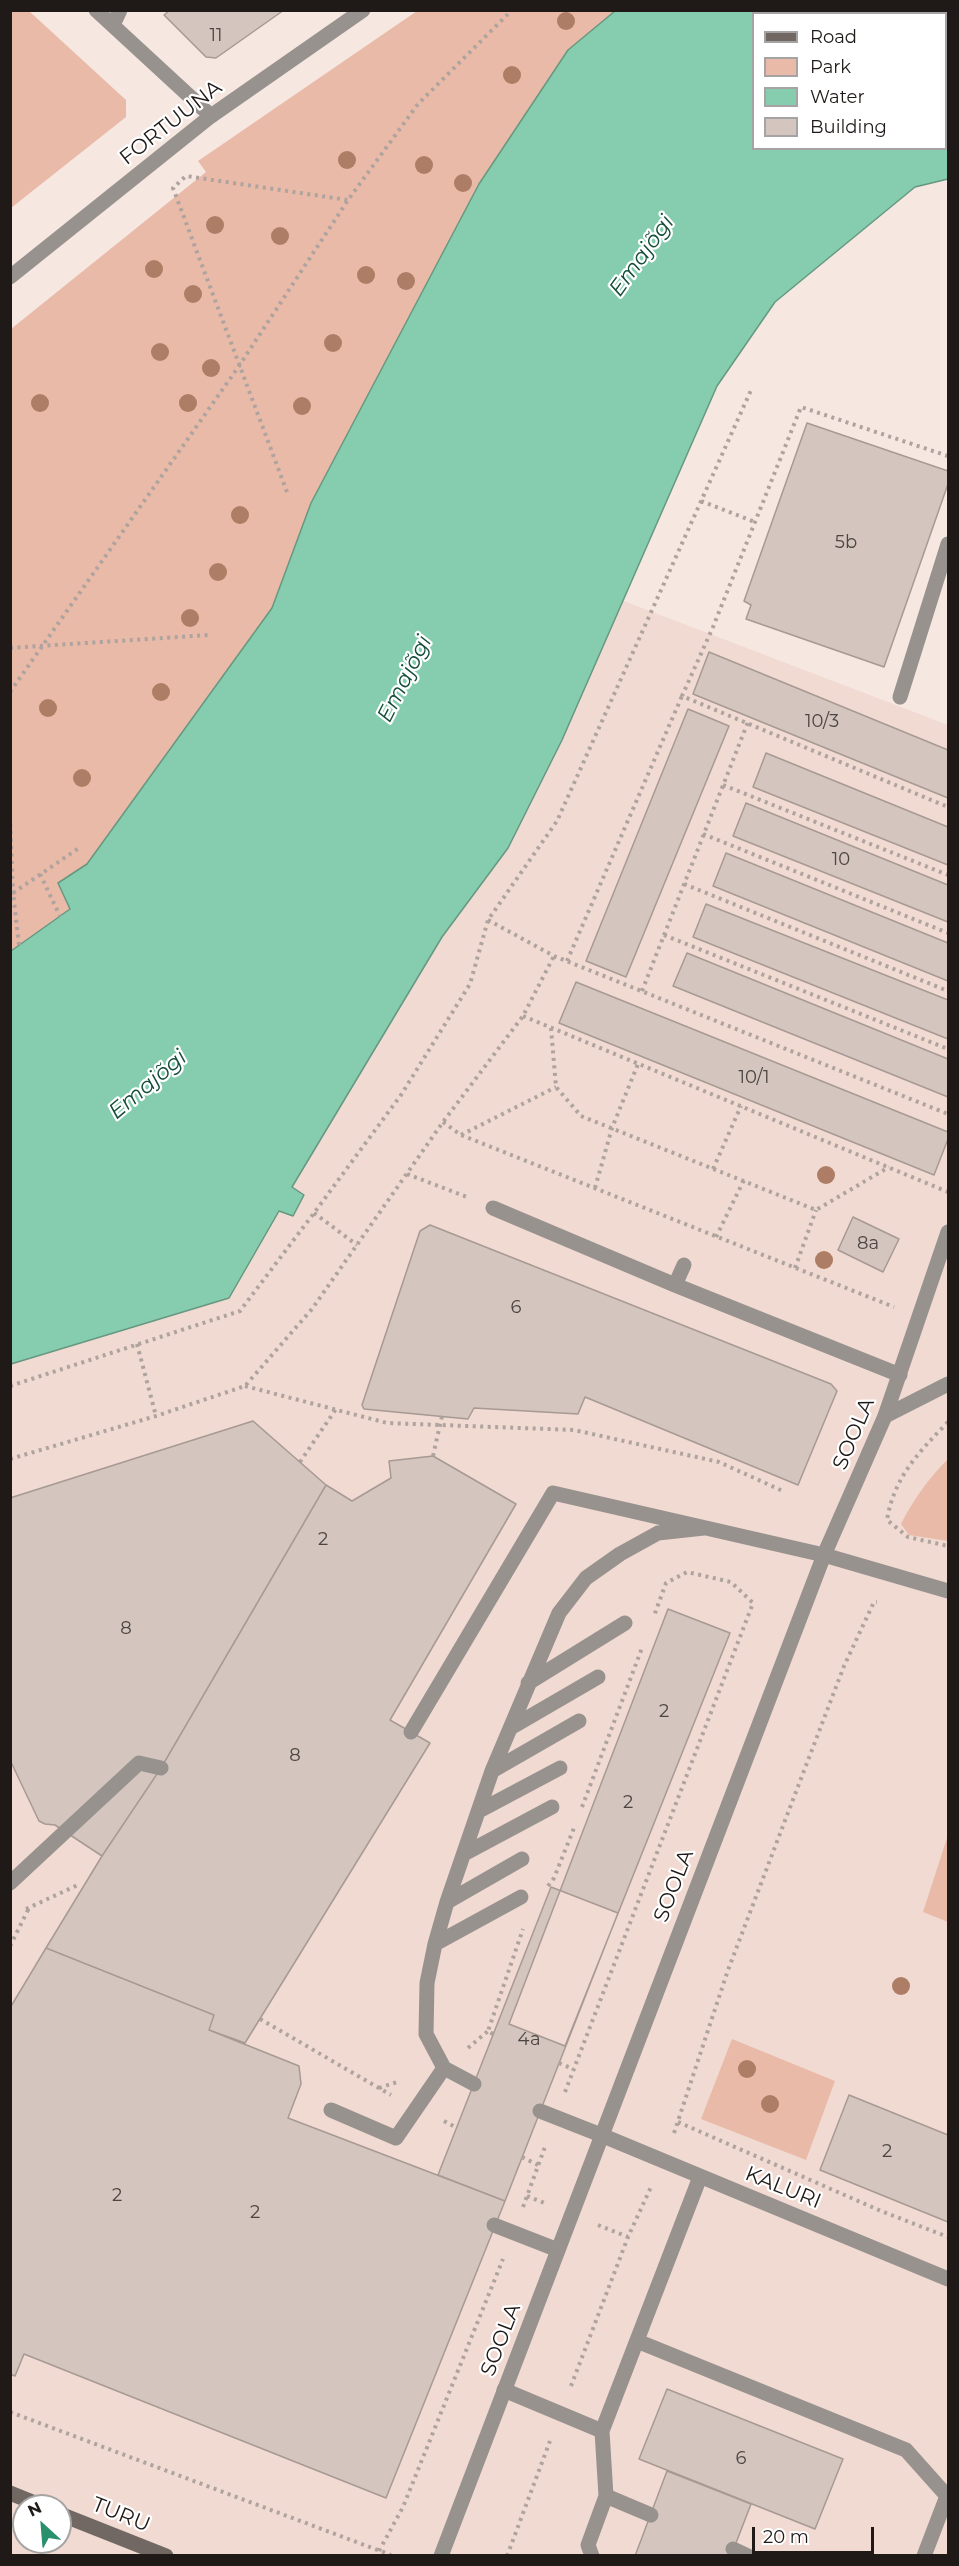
<!DOCTYPE html>
<html>
<head>
<meta charset="utf-8">
<style>
	body { margin:0 }
	#map { position:relative; width:959px; height:2566px; overflow:hidden; background:#f6e7e1; font-family:Montserrat,sans-serif }
	canvas { display:block }
	.frame { position:absolute; inset:0; border:12px solid #1f1a18; pointer-events:none }
	.legend { position:absolute; left:752px; top:12px; width:195px; height:138px; box-sizing:border-box; background:#fff; border:2px solid #a5a3a3; margin:0; padding:8px 10px; list-style:none; font-size:18px; color:#1f1a18 }
	.legend li { display:flex; align-items:center; gap:12px; height:30px }
	.legend b { width:30px; border:2px solid #a5a3a3 }
	.north { position:absolute; left:12px; top:2494px; width:60px; height:60px; box-sizing:border-box; background:#fff; border:2px solid #a5a3a3; border-radius:50%; rotate:334deg; font-size:16px; font-weight:700; line-height:24px; text-align:center; color:#1f1a18 }
	.north::after { content:''; display:block; margin:auto; width:21px; height:27px; background:#29906c; clip-path:polygon(50% 0,100% 100%,50% 72%,0 100%) }
	.scale { position:absolute; left:752px; top:2527px; width:122px; height:27px; box-sizing:border-box; border:3px solid #1f1a18; border-top:0; padding-left:8px; font-size:18px; line-height:21px; white-space:nowrap; color:#1f1a18; -webkit-text-stroke:4px #fff; paint-order:stroke }
</style>
</head>
<body>
<div id="map">
<canvas width="959" height="2566"></canvas>
<div class="frame"></div>
<ul class="legend">
<li><b style="height:8px;background:#716864"></b>Road</li>
<li><b style="height:16px;background:#e9baa8"></b>Park</li>
<li><b style="height:16px;background:#85cdae"></b>Water</li>
<li><b style="height:16px;background:#d4c5bf"></b>Building</li>
</ul>
<div class="north">N</div>
<div class="scale">20 m</div>
</div>
<script>
const context = document.querySelector('canvas').getContext('2d');
context.lineJoin = 'round';
function fill(path, color) {
  context.fillStyle = color;
  context.fill(path, 'evenodd');
}
function strokePath(path, color, width, dash) {
  context.strokeStyle = color;
  context.lineWidth = width;
  context.lineCap = dash ? 'butt' : 'round';
  context.setLineDash(dash || []);
  context.stroke(path);
}
function label(font, color, halo, rows, align = 'center') {
  context.font = font + ' Montserrat,sans-serif';
  context.lineWidth = 4.5;
  context.setLineDash([]);
  context.textBaseline = 'middle';
  context.strokeStyle = halo;
  context.fillStyle = color;
  for (const [text, x, y, turn = 0] of rows) {
    context.save();
    context.translate(x, y);
    context.rotate((+turn || 0) * Math.PI / 180);
    context.textAlign = isNaN(turn) ? turn : align;
    if (halo) context.strokeText(text, 0, 0);
    context.fillText(text, 0, 0);
    context.restore();
  }
}
fill(new Path2D(`
	M616 598 948 725V2555L11 2556V1360ZM24 2506H60V2542H24Z`), '#f1dad1');
fill(new Path2D(`
	M11 10 29 11 126 100V117L11 208Z
	M417 11H615L568 50 479 184 311 503 272 608 87 864 58 883 70 909 11 951V329L206 172 198 161Z
	M948 1459V1541L909 1535 901 1524C913 1500 929 1478 948 1459Z
	M948 1835V1922L923 1912Z
	M732 2039 835 2081 806 2160 701 2119Z`), '#e9baa8');
const water = new Path2D(`
	M615 11H948V179L915 187 775 302 717 386 562 740 508 848 442 937 292 1187 304 1195 293 1216 279 1211 229 1298 11 1364V951L70 909 58 883 87 864 272 608 311 503 479 184 568 50ZM754 14H946V148H754Z`);
fill(water, '#85cdae');
strokePath(water, '#669781', 1.5);
const building = new Path2D(`
	M170 10H284L216 58 206 57 164 15Z
	M807 423 948 471V484L884 667 746 619 751 605 744 601Z
	M709 652 948 750V798L693 694Z
	M688 709 729 726 626 977 586 961Z
	M766 753 948 827V865L753 787Z
	M746 803 948 885V922L733 836Z
	M726 853 948 943V981L713 886Z
	M706 904 948 1000V1039L693 937Z
	M687 953 948 1059V1097L673 986Z
	M576 982 948 1132V1139L934 1175 559 1023Z
	M853 1217 899 1239 883 1272 838 1250Z
	M430 1225 831 1384 837 1391 798 1485 585 1397 578 1414 474 1408 468 1419 364 1409 362 1405 420 1231Z
	M253 1421 326 1485 161 1768 102 1856 55 1825 45 1824 39 1821 10 1760V1498Z
	M433 1456 516 1504 390 1720 430 1743 245 2043 209 2030 214 2015 46 1948 102 1856 161 1768 326 1485 352 1501 391 1478 389 1461Z
	M668 1609 730 1633 565 2046 509 2024Z
	M551 1887 618 1913 505 2201 438 2175Z
	M46 1948 214 2015 209 2030 299 2066 301 2084 288 2118 505 2201 386 2498 24 2354 15 2376 10 2374V2008Z
	M849 2095 948 2135V2222L820 2170Z
	M667 2389 843 2459 815 2529 639 2459Z
	M667 2471 751 2504 731 2556H635Z`);
fill(building, '#d4c5bf');
strokePath(building, '#a79993', 1.5);
strokePath(new Path2D(`
	M948 456 801 407 713 627 682 696 948 807
	M287 492 173 188 186 176 348 200
	M701 501 755 522
	M10 648 208 635
	M10 692 239 366 348 200 418 104 512 10
	M723 785 948 875
	M10 816 13 893 11 894
	M703 834 948 933
	M40 874 60 916
	M684 884 948 991
	M488 920 554 956 948 1114
	M664 935 948 1049
	M19 945 13 893 79 848
	M567 961 682 696
	M642 991 748 722
	M523 1016 948 1192
	M551 1028 556 1087 581 1116 816 1210 889 1167
	M443 1122 461 1135 894 1307
	M461 1135 556 1087
	M713 1169 741 1106
	M407 1174 467 1197
	M595 1188 612 1128 638 1064
	M314 1213 357 1245
	M716 1237 744 1180
	M795 1268 816 1210
	M137 1344 156 1416
	M10 1386 240 1311 314 1213 401 1095 470 984 488 920 557 821 752 388
	M245 1386 387 1423 574 1430 719 1462 785 1492
	M948 1422C919 1452 894 1477 887 1520L908 1537 948 1546
	M10 1459 156 1416 245 1386 312 1309 443 1122 523 1016 554 956
	M300 1462 336 1409
	M582 1807 642 1648
	M548 1886 554 1878 574 1828
	M26 1909 80 1884
	M10 1946 28 1910 27 1907
	M260 2019 391 2095
	M493 2034 488 2031 523 1929
	M468 2048 488 2031
	M559 2063 573 2069
	M379 2088 397 2082
	M565 2092 753 1603 731 1582 687 1572 666 1583 654 1616
	M444 2121 457 2128
	M678 2122 881 2211 948 2237
	M674 2133 728 1970 844 1666 874 1602H877
	M522 2157 538 2165
	M527 2196 547 2204
	M523 2207 546 2144
	M598 2225 628 2237
	M571 2386 628 2237 651 2187
	M10 2412 391 2555
	M379 2551 403 2507 503 2259
	M507 2556 550 2441`), '#afa39f', 4, [3, 4.5]);
strokePath(new Path2D(`
	M113 25 120 10
	M900 697 948 544
	M493 1208 675 1285 900 1375
	M675 1285 684 1265
	M885 1416 948 1384
	M528 1683 625 1623
	M512 1727 598 1677
	M411 1732 553 1493 824 1555
	M492 1771 579 1721
	M479 1811 560 1768
	M464 1854 552 1807
	M447 1902 522 1859
	M435 1944 521 1897
	M474 2084 444 2068 426 2034 427 1983 435 1944 447 1902 492 1771 559 1613 586 1578 620 1554 658 1533 704 1528
	M331 2110 396 2138 444 2068
	M540 2111 601 2135
	M494 2225 558 2250
	M637 2341 906 2450 947 2496 924 2556
	M504 2390 602 2431
	M606 2496 651 2515
	M733 2549 748 2556
	M592 2556 588 2545 606 2496 602 2431 700 2177`), '#98928f', 15);
strokePath(new Path2D(`
	M96 10 211 116
	M824 1555 948 1591
	M601 2135 948 2279
	M441 2556 824 1555 885 1416 948 1232`), '#98928f', 15);
strokePath(new Path2D(`
	M10 277 211 116 363 10`), '#98928f', 15);
strokePath(new Path2D(`
	M10 2493 42 2506
	M60 2514 166 2556`), '#716864', 15);
strokePath(new Path2D(`
	M433 1456 442 1416`), '#afa39f', 4, [3, 4.5]);
strokePath(new Path2D(`
	M10 1883 139 1763 161 1768`), '#98928f', 15);
context.fillStyle = '#ad7d65';
for (const [x, y] of [
	[566,21],
	[512,75],
	[347,160],
	[424,165],
	[463,183],
	[215,225],
	[280,236],
	[154,269],
	[366,275],
	[406,281],
	[193,294],
	[333,343],
	[160,352],
	[211,368],
	[40,403],
	[188,403],
	[302,406],
	[240,515],
	[218,572],
	[190,618],
	[161,692],
	[48,708],
	[82,778],
	[826,1175],
	[824,1260],
	[901,1986],
	[747,2069],
	[770,2104]
]) {
  context.beginPath();
  context.arc(x, y, 9, 0, 2 * Math.PI);
  context.fill();
}
label('18px', '#4c4542', null, [
	["11",216,36],
	["5b",846,543],
	["10/3",822,722],
	["10",841,860],
	["10/1",754,1078],
	["8a",868,1244],
	["6",516,1308],
	["2",323,1540],
	["8",126,1629],
	["2",664,1712],
	["8",295,1756],
	["2",628,1803],
	["4a",529,2040],
	["2",887,2152],
	["2",117,2196],
	["2",255,2213],
	["6",741,2459]
]);
label('21px', '#1f1a18', '#fff', [
	["FORTUUNA",171,123,-38],
	["SOOLA",854,1434,-67],
	["SOOLA",674,1886,-69],
	["KALURI",783,2188,22],
	["SOOLA",501,2340,-69],
	["TURU",121,2515,22]
]);
label('italic 22px', '#154e3a', '#fff', [
	["Emajõgi",642,256,-54],
	["Emajõgi",405,679,-63],
	["Emajõgi",148,1085,-40]
]);
</script>
</body>
</html>
